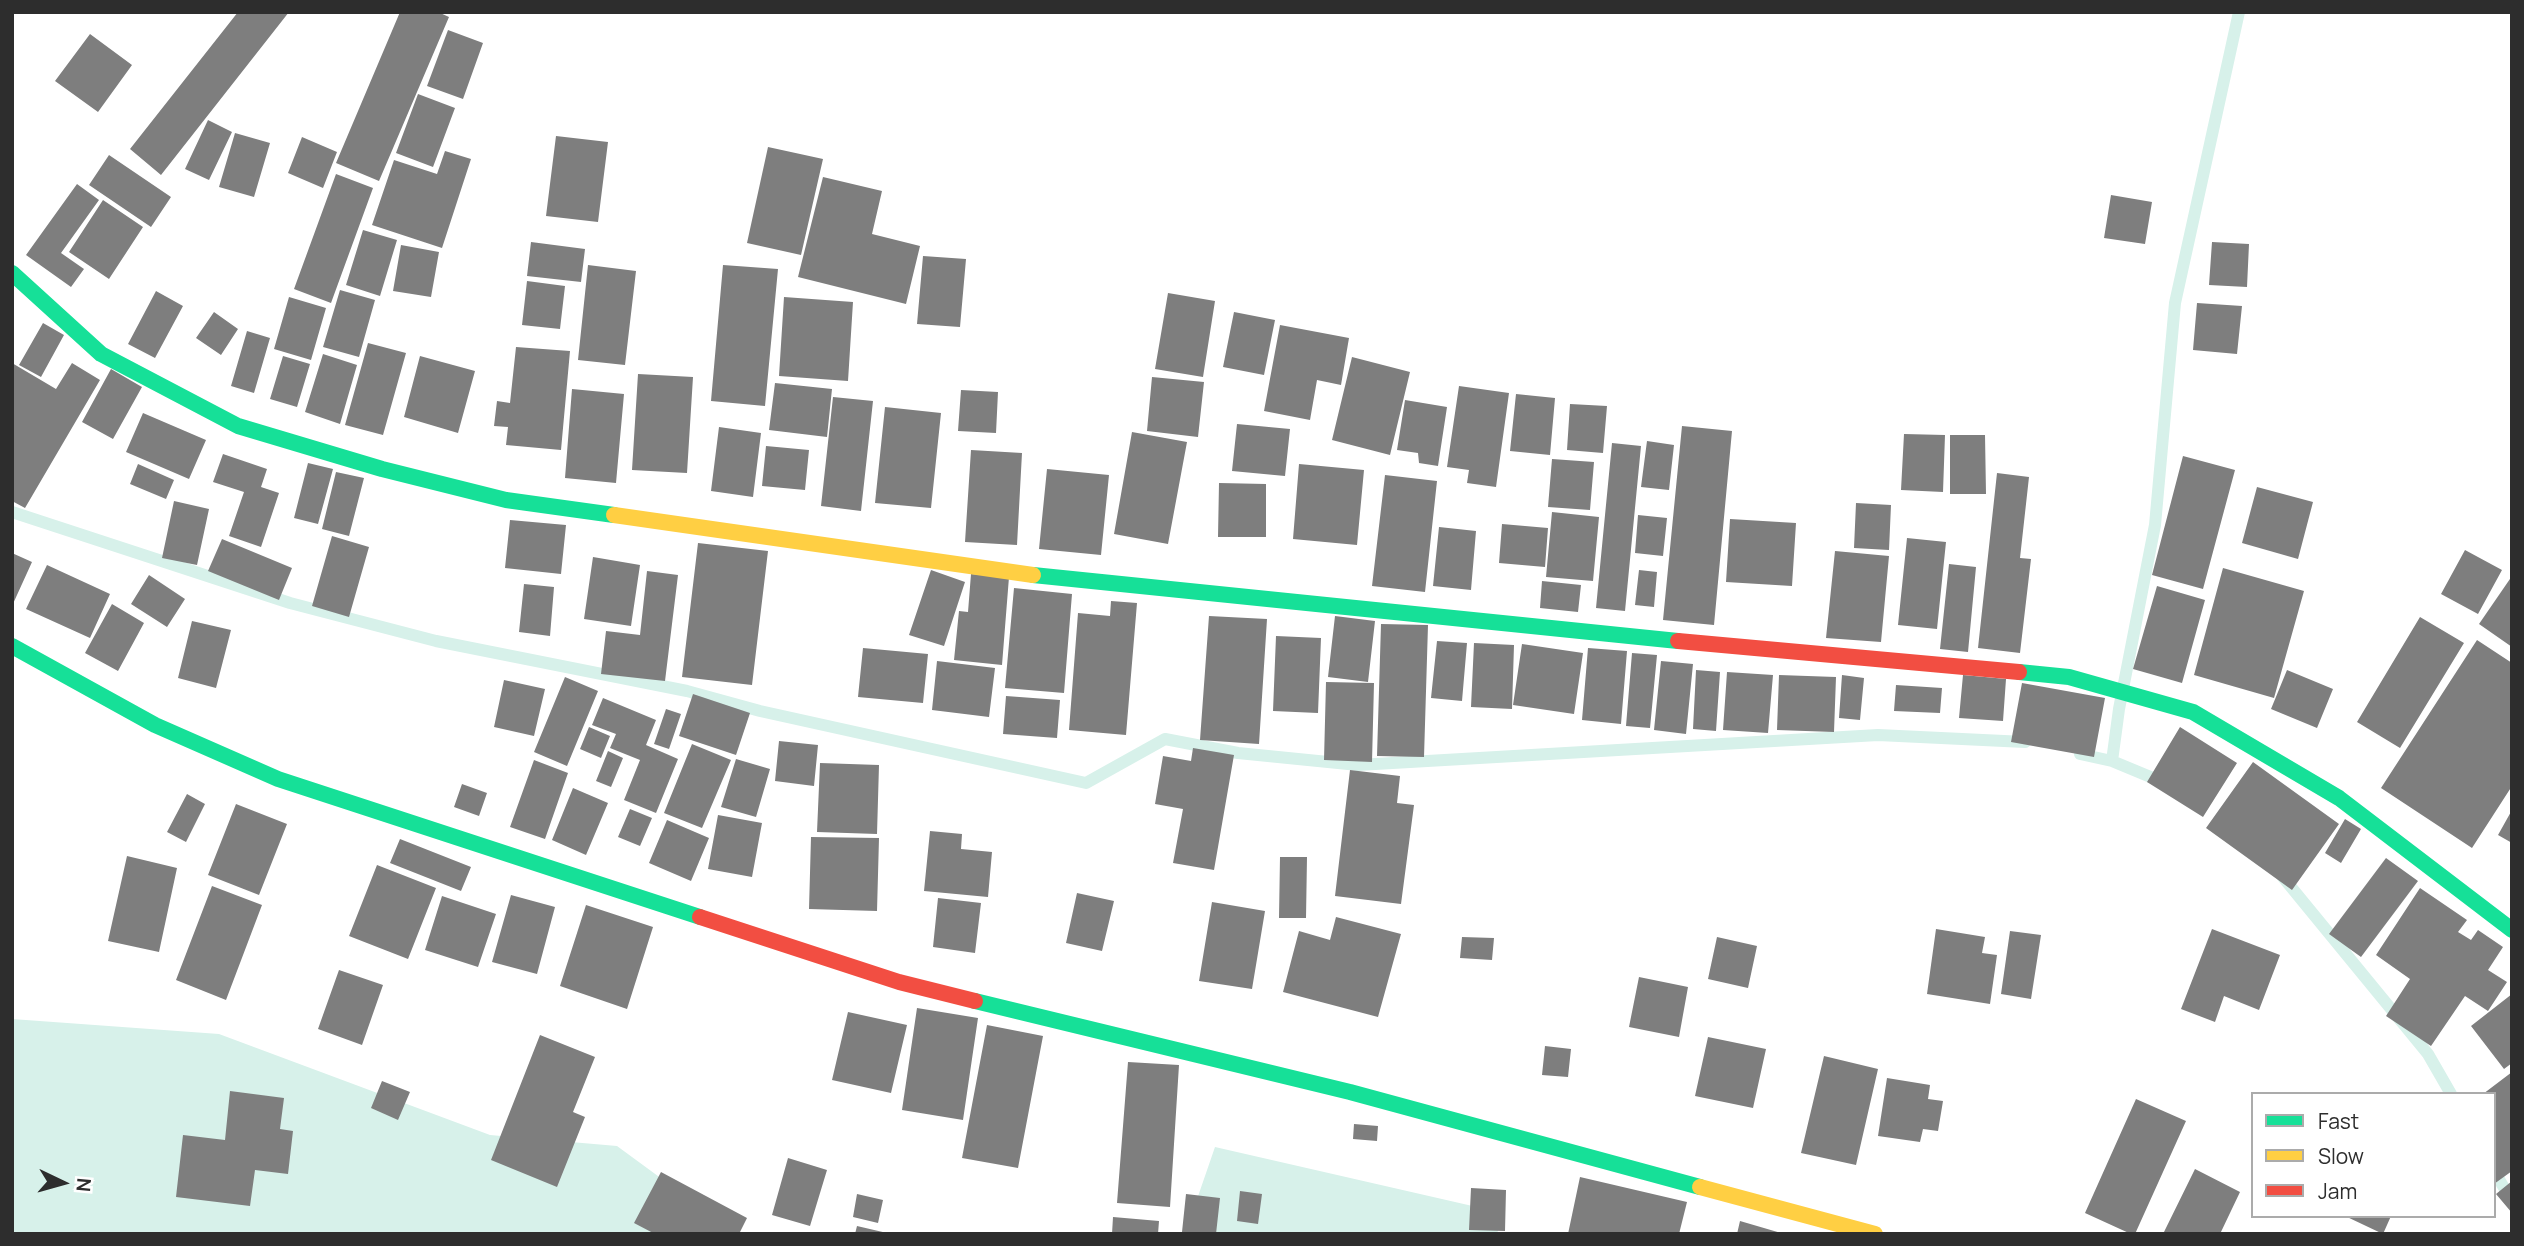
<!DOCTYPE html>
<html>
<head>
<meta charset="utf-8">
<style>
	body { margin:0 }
	#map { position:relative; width:2524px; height:1246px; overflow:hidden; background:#fff; font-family:Manrope,sans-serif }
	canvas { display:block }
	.frame { position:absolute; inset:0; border:14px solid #2d2d2d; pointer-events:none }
	.legend { position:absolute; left:2251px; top:1092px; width:245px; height:126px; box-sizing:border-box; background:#fff; border:2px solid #ababab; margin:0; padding:9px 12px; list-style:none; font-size:21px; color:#2d2d2d }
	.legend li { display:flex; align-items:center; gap:14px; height:35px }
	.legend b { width:35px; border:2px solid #ababab }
	.north { position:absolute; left:28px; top:1148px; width:70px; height:70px; -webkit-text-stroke:5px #fff; paint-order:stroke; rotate:95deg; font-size:19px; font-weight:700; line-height:28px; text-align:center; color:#2d2d2d }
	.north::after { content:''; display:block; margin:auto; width:24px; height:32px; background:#2d2d2d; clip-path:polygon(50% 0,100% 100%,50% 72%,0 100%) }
</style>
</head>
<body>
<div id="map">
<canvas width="2524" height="1246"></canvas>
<div class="frame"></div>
<ul class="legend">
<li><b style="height:9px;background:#16e098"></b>Fast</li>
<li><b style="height:9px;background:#ffcf43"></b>Slow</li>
<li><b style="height:9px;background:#f24e42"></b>Jam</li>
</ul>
<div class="north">N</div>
</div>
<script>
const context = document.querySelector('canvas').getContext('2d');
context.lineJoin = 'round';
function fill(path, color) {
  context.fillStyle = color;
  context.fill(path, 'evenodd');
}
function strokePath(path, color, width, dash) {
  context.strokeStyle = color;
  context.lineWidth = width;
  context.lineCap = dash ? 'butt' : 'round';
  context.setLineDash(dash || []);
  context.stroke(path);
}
fill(new Path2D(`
	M12 1019 219 1034 490 1135 617 1146 737 1234H12Z
	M1215 1147 1503 1213 1497 1234H1185Z`), '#d7f1ea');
strokePath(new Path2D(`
	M12 512 290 603 436 641 687 691 760 711 1086 783 1165 739 1238 753 1358 765 1878 735 2025 742
	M2080 754 2112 761 2165 783
	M2112 761 2119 709 2155 525 2175 303 2239 12
	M2282 876 2428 1054 2451 1094
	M2494 1171 2512 1201`), '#d7f1ea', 12);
fill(new Path2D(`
	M238 12H289L161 175 130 149Z
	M400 12H438L449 17 379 181 336 163Z
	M448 30 483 43 463 99 427 86Z
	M90 34 132 65 98 112 55 81Z
	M418 94 455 108 433 167 396 153Z
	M208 120 232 132 209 180 185 169Z
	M235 133 270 143 254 197 219 187Z
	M556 136 608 142 598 222 546 216Z
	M302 137 337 152 323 188 288 173Z
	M768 147 823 159 801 255 747 243Z
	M445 151 471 159 442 248 372 225 394 160 437 174Z
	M109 155 171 197 151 227 89 185Z
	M336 174 373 188 331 303 294 289Z
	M823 177 882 191 872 234 920 246 906 304 798 277Z
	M77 184 99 200 61 253 84 269 71 287 26 255Z
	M2111 195 2152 202 2145 244 2104 238Z
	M103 200 143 227 109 279 69 252Z
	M363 230 397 240 380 296 346 285Z
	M531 242 585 249 581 282 527 276Z
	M2212 242 2249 244 2247 287 2209 285Z
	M401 245 439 252 431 297 393 291Z
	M923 256 966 259 960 327 917 324Z
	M588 265 636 271 625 365 578 360Z
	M723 265 778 269 765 406 711 401Z
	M527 281 565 286 560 329 522 325Z
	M340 290 375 300 359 357 323 347Z
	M156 291 183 306 155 358 128 344Z
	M1168 293 1215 301 1203 377 1155 369Z
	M289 297 326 308 311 360 274 349Z
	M784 297 853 302 848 381 779 376Z
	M2197 303 2242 306 2237 354 2193 350Z
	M214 312 238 329 221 355 196 338Z
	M1234 312 1275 320 1264 375 1223 367Z
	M43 323 64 335 41 377 19 365Z
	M1280 325 1349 338 1341 385 1317 380 1310 420 1264 411Z
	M247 331 270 338 254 393 231 386Z
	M368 343 406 353 383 435 345 425Z
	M516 347 570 351 561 450 506 445 508 427 494 426 497 401 510 403Z
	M323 354 357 365 340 424 305 412Z
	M283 356 310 364 297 407 270 399Z
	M420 356 475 371 458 433 404 417Z
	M1352 357 1410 372 1390 455 1332 440Z
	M12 363 56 389 72 363 100 380 25 508 12 501Z
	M111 369 142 387 113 439 82 422Z
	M638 374 693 377 687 473 632 470Z
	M1152 377 1204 382 1198 437 1147 431Z
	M775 383 832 389 827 437 769 430Z
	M1459 386 1509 393 1496 487 1467 483 1469 470 1447 467Z
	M572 389 624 394 616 483 565 478Z
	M961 390 998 392 996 433 958 431Z
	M1516 394 1555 398 1550 455 1510 451Z
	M833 397 873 401 861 511 821 506Z
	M1405 400 1447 407 1438 466 1419 463 1418 453 1397 450Z
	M1570 404 1607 406 1603 453 1567 450Z
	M885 407 941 413 931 508 875 503Z
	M143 413 206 440 189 479 126 452Z
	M1237 424 1290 429 1285 476 1232 471Z
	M1682 426 1732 431 1714 625 1663 620Z
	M719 427 761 433 753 497 711 491Z
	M1132 432 1187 442 1168 544 1114 534Z
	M1904 434 1945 435 1943 492 1901 490Z
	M1950 435H1985L1986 494H1950Z
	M1647 441 1674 445 1669 490 1641 487Z
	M1612 443 1641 446 1625 611 1596 608Z
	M766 446 809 450 805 490 762 486Z
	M971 450 1022 453 1017 545 965 542Z
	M223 454 267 469 261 487 279 493 261 547 229 536 244 492 213 482Z
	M2183 456 2235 470 2203 589 2152 575Z
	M1552 459 1594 462 1590 510 1548 507Z
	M308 463 333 469 318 524 294 518Z
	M138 464 174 480 166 499 130 484Z
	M1299 464 1364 470 1357 545 1293 539Z
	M1047 469 1109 475 1101 555 1039 549Z
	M336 472 364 478 349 536 322 529Z
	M1997 473 2029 477 2020 558 2031 559 2020 653 1978 648Z
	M1385 475 1437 481 1425 592 1372 586Z
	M1219 483 1266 484V537H1218Z
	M2257 487 2313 502 2298 559 2242 543Z
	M174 501 209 509 197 565 162 558Z
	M1856 503 1891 505 1889 550 1854 548Z
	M1552 512 1599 517 1593 581 1546 577Z
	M1638 515 1667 518 1663 556 1635 553Z
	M1730 519 1796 523 1792 586 1726 582Z
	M510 520 566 525 561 574 505 568Z
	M1502 524 1548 528 1545 567 1499 563Z
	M1439 527 1476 531 1471 590 1433 586Z
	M332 536 369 547 349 617 312 606Z
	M1907 538 1946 542 1937 629 1898 625Z
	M222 539 292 568 279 600 208 571Z
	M698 543 768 551 752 685 682 677Z
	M2465 550 2502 570 2478 614 2441 594Z
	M1835 551 1889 556 1881 642 1826 638Z
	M12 553 32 562 12 606Z
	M593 557 640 565 631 626 584 619Z
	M1949 564 1976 567 1968 652 1940 649Z
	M47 565 110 594 90 638 26 609Z
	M2223 568 2304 591 2274 698 2194 675Z
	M931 570 965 582 944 646 909 635Z
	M1639 570 1657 572 1654 607 1635 605Z
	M647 571 678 575 665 681 601 674 606 631 640 635Z
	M971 574 1009 577 1002 665 954 660 959 611 968 612Z
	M149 575 185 599 167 627 131 604Z
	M2512 576V647L2479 624Z
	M1542 581 1581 585 1578 612 1540 608Z
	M524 584 554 587 550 636 519 632Z
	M2157 586 2205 600 2182 683 2133 669Z
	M1014 588 1072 594 1064 693 1005 688Z
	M1111 601 1137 603 1126 735 1069 730 1078 613 1110 616Z
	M112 604 144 623 118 671 85 653Z
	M1209 616 1267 619 1259 744 1200 740Z
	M1335 616 1375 621 1368 682 1328 677Z
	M2420 617 2464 643 2400 748 2357 722Z
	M192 621 231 630 216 688 178 678Z
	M1381 624 1428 625 1424 757 1377 756Z
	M1276 636 1321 638 1318 713 1273 711Z
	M2477 640 2512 663V786L2472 848 2381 788Z
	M1437 641 1467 643 1462 701 1431 698Z
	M1474 643 1514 645 1512 709 1471 707Z
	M1522 644 1583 653 1574 714 1513 705Z
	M863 648 928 654 923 703 858 697Z
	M1588 648 1627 651 1621 724 1582 720Z
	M1632 653 1657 655 1650 728 1626 726Z
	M937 661 995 668 989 717 932 710Z
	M1661 661 1693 664 1686 734 1654 730Z
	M1696 670 1720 672 1716 731 1693 729Z
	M2287 670 2333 689 2317 728 2271 709Z
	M1727 672 1773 675 1768 733 1723 730Z
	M1779 675 1836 677 1834 732 1777 730Z
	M1842 675 1864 678 1860 720 1839 718Z
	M1963 675 2006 679 2003 721 1959 718Z
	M565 677 598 691 567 766 534 752Z
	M504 680 545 689 534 736 494 727Z
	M1326 682 1374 683 1372 762 1324 760Z
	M2022 683 2105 698 2094 757 2011 742Z
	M1896 685 1942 688 1940 713 1894 711Z
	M693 694 750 713 736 755 679 736Z
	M1006 696 1060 700 1057 738 1003 734Z
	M603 698 656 720 646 745 678 759 656 813 624 800 640 760 610 748 616 734 592 725Z
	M666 709 681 714 669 749 654 744Z
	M589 727 610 736 601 758 580 749Z
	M2180 727 2237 763 2203 817 2147 782Z
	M779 741 818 745 814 786 775 781Z
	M692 744 731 760 702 828 664 813Z
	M1193 748 1234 755 1214 870 1173 863 1183 809 1155 804 1163 756 1191 761Z
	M608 751 623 758 611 787 596 781Z
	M736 759 770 769 756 817 721 807Z
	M534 760 568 773 545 839 510 827Z
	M2253 762 2339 824 2292 890 2206 828Z
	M820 763 879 765 877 834 817 832Z
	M1350 770 1400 776 1397 803 1414 805 1401 904 1335 896Z
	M462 784 487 793 479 816 454 807Z
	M573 788 608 803 586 855 552 840Z
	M187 794 205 804 186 842 167 832Z
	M236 804 287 824 259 895 208 875Z
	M630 809 652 818 640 846 618 837Z
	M2512 810V843L2498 835Z
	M718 815 762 823 752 877 708 869Z
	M2345 819 2361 829 2341 863 2325 853Z
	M667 820 709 838 691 881 649 863Z
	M930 831 962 834 961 849 992 852 988 897 924 891Z
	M811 837 879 838 877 911 809 909Z
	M400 839 471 867 461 891 390 863Z
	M127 856 177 868 159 952 108 941Z
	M1280 857H1307L1306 918H1279Z
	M2386 858 2418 881 2361 957 2329 934Z
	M377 865 436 888 408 959 349 936Z
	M212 886 262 905 226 1000 176 980Z
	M2420 888 2467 920 2458 932 2471 940 2478 930 2503 947 2488 970 2507 982 2488 1011 2465 996 2431 1046 2386 1016 2410 979 2376 955Z
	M1077 893 1114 901 1102 951 1066 943Z
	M511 895 555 907 537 974 492 962Z
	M442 896 496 914 478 967 425 950Z
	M938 898 981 903 975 953 933 947Z
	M1212 902 1265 911 1252 989 1199 981Z
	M586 905 653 927 627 1009 560 986Z
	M1336 917 1401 934 1378 1017 1283 992 1299 931 1330 940Z
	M1936 929 1985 937 1982 953 1997 955 1990 1004 1927 994Z
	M2212 929 2280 955 2259 1010 2224 996 2215 1022 2181 1009Z
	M2010 931 2041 935 2031 999 2001 994Z
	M1462 937 1494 938 1492 960 1460 958Z
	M1717 937 1757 946 1748 988 1708 979Z
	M339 970 383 985 362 1045 318 1029Z
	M1639 977 1688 987 1679 1037 1629 1027Z
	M2512 994V1063L2504 1069 2471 1026Z
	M917 1008 978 1018 963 1120 902 1110Z
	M848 1012 907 1025 891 1093 832 1080Z
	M987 1025 1043 1036 1018 1168 962 1158Z
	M540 1035 595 1057 573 1112 585 1117 557 1187 491 1160Z
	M1708 1037 1766 1049 1753 1108 1695 1096Z
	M1545 1046 1571 1049 1568 1077 1542 1075Z
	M1824 1056 1878 1069 1856 1165 1801 1153Z
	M1128 1062 1179 1065 1170 1207 1117 1203Z
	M2512 1072V1171L2494 1184V1094H2483Z
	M1887 1078 1930 1085 1928 1099 1943 1101 1938 1131 1923 1129 1920 1142 1878 1136Z
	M382 1081 410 1092 398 1120 371 1108Z
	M230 1091 284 1098 280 1129 293 1131 288 1174 255 1170 250 1206 176 1197 183 1135 225 1140Z
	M2136 1099 2186 1121 2135 1234H2131L2085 1213Z
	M1354 1124 1378 1126 1377 1141 1353 1139Z
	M788 1158 827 1170 810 1226 772 1215Z
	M2195 1169 2240 1192 2220 1234H2163Z
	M661 1172 747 1218 739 1234H655L634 1223Z
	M1580 1177 1687 1202 1679 1234H1568Z
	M2512 1181V1213L2496 1194Z
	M1471 1188 1506 1190 1505 1231 1469 1230Z
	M1240 1191 1262 1194 1258 1224 1237 1221Z
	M857 1194 883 1200 878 1223 853 1217Z
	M1186 1194 1220 1198 1216 1234 1182 1232Z
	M2345 1216H2391L2383 1234Z
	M1113 1217 1159 1221 1158 1234H1112Z
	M1740 1221 1781 1233V1234H1737Z
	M857 1226 887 1233V1234H855Z`), '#7e7e7e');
strokePath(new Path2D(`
	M12 273 101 354 238 426 382 469 506 500 614 515
	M1033 575 1678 641
	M12 646 155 725 278 779 700 917
	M2019 672 2069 677 2193 712 2339 798 2512 930
	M975 1001 1350 1092 1700 1187`), '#16e098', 16);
strokePath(new Path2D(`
	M614 515 1033 575
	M1700 1187 1875 1234`), '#ffcf43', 16);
strokePath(new Path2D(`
	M1678 641 2019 672
	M700 917 899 982 975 1001`), '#f24e42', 16);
</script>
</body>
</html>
